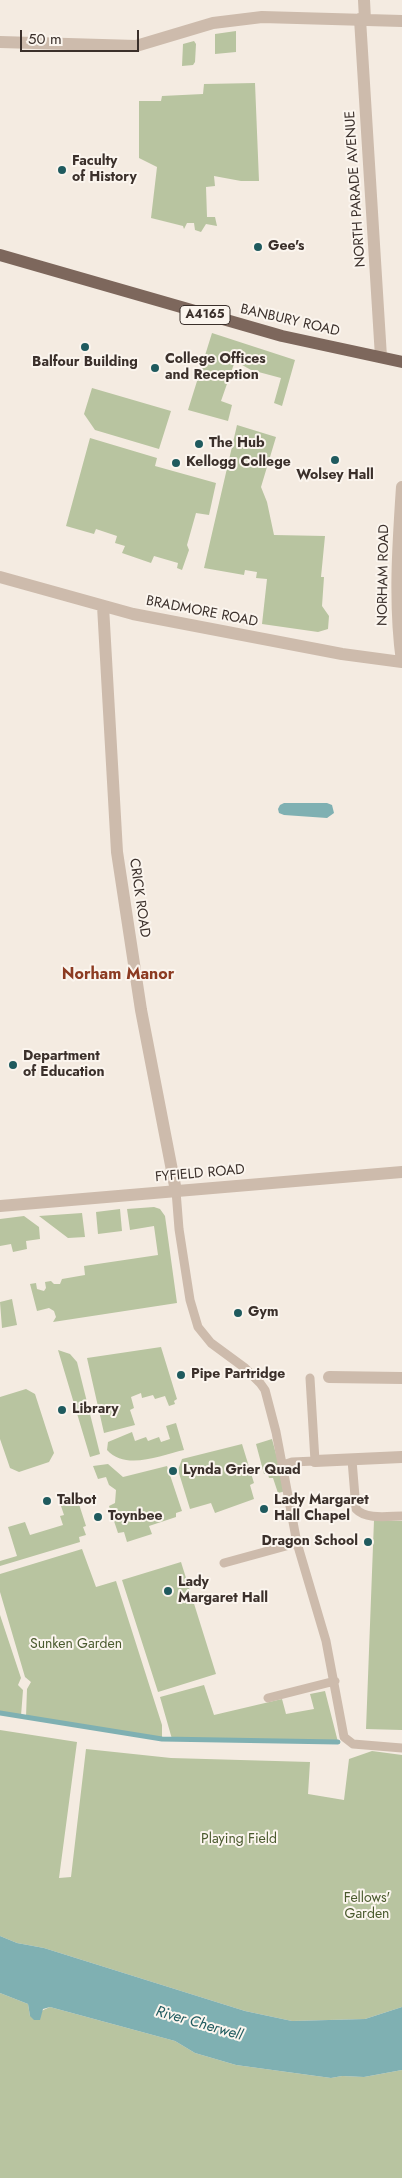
<!DOCTYPE html>
<html>
<head>
<meta charset="utf-8">
<style>
	body { margin:0 }
	#map { position:relative; width:402px; height:2178px; overflow:hidden; background:#f4ebe1; font-family:Jost,sans-serif }
	canvas { display:block }
	.scale { position:absolute; left:20px; top:30px; width:119px; height:22px; box-sizing:border-box; border:2px solid #3b302b; border-top:0; padding-left:6px; font-size:15px; line-height:18px; white-space:nowrap; color:#3b302b; -webkit-text-stroke:4px #fbf5ee; paint-order:stroke }
</style>
</head>
<body>
<div id="map">
<canvas width="402" height="2178"></canvas>
<div class="scale">50 m</div>
</div>
<script>
const context = document.querySelector('canvas').getContext('2d');
context.lineJoin = 'round';
function fill(path, color) {
  context.fillStyle = color;
  context.fill(path, 'evenodd');
}
function strokePath(path, color, width, dash) {
  context.strokeStyle = color;
  context.lineWidth = width;
  context.lineCap = dash ? 'butt' : 'round';
  context.setLineDash(dash || []);
  context.stroke(path);
}
function label(font, color, halo, rows, align = 'center') {
  context.font = font + ' Jost,sans-serif';
  context.lineWidth = 4;
  context.setLineDash([]);
  context.textBaseline = 'middle';
  context.strokeStyle = halo;
  context.fillStyle = color;
  for (const [text, x, y, turn = 0] of rows) {
    context.save();
    context.translate(x, y);
    context.rotate((+turn || 0) * Math.PI / 180);
    context.textAlign = isNaN(turn) ? turn : align;
    if (halo) context.strokeText(text, 0, 0);
    context.fillText(text, 0, 0);
    context.restore();
  }
}
fill(new Path2D(`
	M236 31V52L215 54V34Z
	M194 41 196 44 195 62 193 65 182 66 183 44Z
	M255 83 259 181H241L214 176 215 186 206 187 207 217H215L217 226 206 224 201 232 195 230 194 223H187L184 229 183 226 151 218 157 167 139 158V101H161L162 96 203 94 204 84Z
	M212 333 295 360 282 406 274 403 281 378 251 370 235 361 221 401 232 405 228 421 188 410Z
	M92 388 171 411 159 449 95 430 84 414Z
	M237 425 276 437 261 487 267 502 274 535 325 536 321 577H324L322 606 329 616 328 629 318 632 262 624 267 579 256 578 257 572 245 570 244 575 204 568Z
	M90 438 157 458 155 466 216 483 209 515 196 513 187 545 189 550 182 570 177 568 178 563 154 556 151 563 122 553 125 546 115 543 117 536 96 529 94 534 66 526Z
	M154 1207 160 1209 165 1216 177 1303 53 1322 56 1317 54 1311 49 1308 37 1311 30 1284 36 1283 37 1289 44 1291 46 1288 45 1282 51 1281 54 1284H60L62 1279 85 1275 84 1266 158 1255 154 1226 130 1230 127 1209Z
	M120 1209 122 1231 98 1234 96 1212Z
	M82 1213 85 1237 68 1238 39 1216Z
	M24 1216 39 1227 40 1239 26 1241 27 1249 13 1252 11 1244 0 1246V1219Z
	M12 1299 17 1325 2 1328 0 1302Z
	M161 1347 177 1399 174 1401 175 1404 169 1406 165 1396 155 1399 153 1395 142 1398 141 1393 131 1397 134 1408 130 1410 135 1425 104 1433 87 1358Z
	M58 1350 70 1354 77 1362 100 1454 90 1457Z
	M26 1389 35 1394 54 1453 49 1462 19 1472 10 1468 0 1439V1397Z
	M176 1423 184 1450C161 1455 126 1471 107 1450L108 1442 132 1432 135 1441 146 1437 148 1441 159 1437 161 1442 170 1439 166 1426Z
	M272 1439 286 1491 278 1493 273 1478H269L268 1474H264L256 1444Z
	M242 1444 254 1483 250 1485 254 1499 215 1513 211 1503 190 1509 178 1470 182 1459Z
	M108 1464 123 1477 167 1466 182 1511 176 1513V1517L149 1526 152 1534 127 1542 124 1532 118 1533 109 1506 115 1503 116 1490 109 1485 106 1477 98 1479 93 1466Z
	M78 1501 86 1526 83 1527 86 1535 79 1537 80 1542 0 1566V1561L17 1556 8 1527 25 1522 30 1535 63 1525 60 1516 64 1515 61 1506Z
	M374 1520 402 1521V1730L366 1729Z
	M82 1549 96 1587 116 1581 162 1725V1739L26 1717 27 1689 31 1682 25 1677 0 1592V1574Z
	M181 1562 216 1674 158 1692 122 1580Z
	M0 1615 21 1678 18 1685 23 1690 21 1716 0 1713Z
	M204 1685 214 1715 282 1699 286 1714 314 1709 310 1694 325 1691 338 1742 172 1739 160 1697Z
	M0 1730 77 1742 59 1878 71 1877 86 1749 171 1758 310 1762 308 1794 344 1800 349 1759 372 1751 402 1755V2007L365 2019 292 2021 245 2011 44 1948 17 1943 0 1936Z
	M0 1993 28 2004 30 2016 50 2007 175 2041 195 2053 236 2065 331 2078 342 2076 364 2077 402 2070V2178H0Z`), '#b8c4a0');
fill(new Path2D(`
	M284 803H327L332 805 334 813 327 818 284 815 279 813 278 809 280 805Z
	M0 1936 17 1943 44 1948 245 2011 292 2021 365 2019 402 2007V2070L364 2077 342 2076 331 2078 236 2065 195 2053 175 2041 50 2007 43 2009 40 2020H34L30 2016 28 2004 0 1993Z`), '#7fb0b2');
strokePath(new Path2D(`
	M0 1713 162 1739 338 1742`), '#7fb0b2', 5);
strokePath(new Path2D(`
	M176 1191 179 1229 190 1300 198 1327 211 1343 245 1368 260 1383 265 1390 276 1432 297 1543 326 1641 344 1737 353 1744 402 1748
	M352 1460 356 1509C366 1520 389 1516 402 1516
	M283 1465 292 1462 315 1461 310 1378
	M224 1563 297 1543
	M268 1698 335 1681`), '#cdbbac', 9);
strokePath(new Path2D(`
	M360 19 381 357
	M329 1377 402 1378`), '#cdbbac', 12);
strokePath(new Path2D(`
	M364 0 365 20
	M0 42 136 46 213 23 262 17 402 21
	M402 487C398 546 394 604 402 662
	M0 577 133 614 342 654 402 662
	M103 606 117 852 141 1010 176 1191
	M0 1206 402 1172
	M315 1461 402 1457`), '#cdbbac', 12);
strokePath(new Path2D(`
	M0 255 282 336 402 362`), '#7d675c', 12);
for (const [x, y, r, color] of [
	[62,170,5,"#1f5a5e"],
	[258,247,5,"#1f5a5e"],
	[85,347,5,"#1f5a5e"],
	[155,368,5,"#1f5a5e"],
	[199,444,5,"#1f5a5e"],
	[335,460,5,"#1f5a5e"],
	[176,463,5,"#1f5a5e"],
	[13,1065,5,"#1f5a5e"],
	[238,1313,5,"#1f5a5e"],
	[181,1375,5,"#1f5a5e"],
	[62,1410,5,"#1f5a5e"],
	[173,1471,5,"#1f5a5e"],
	[47,1501,5,"#1f5a5e"],
	[264,1509,5,"#1f5a5e"],
	[98,1517,5,"#1f5a5e"],
	[368,1542,5,"#1f5a5e"],
	[168,1591,5,"#1f5a5e"]
]) {
  const dot = new Path2D();
  dot.arc(x, y, r, 0, 2 * Math.PI);
  context.fillStyle = color;
  context.fill(dot);
  strokePath(dot, '#fbf5ee', 2);
}
for (const [x, y, w] of [
	[205,315,50]
]) {
  const box = new Path2D();
  box.roundRect(x - w / 2, y - 9.5, w, 19, 4);
  context.fillStyle = '#fbf5ee';
  context.fill(box);
  strokePath(box, '#3b302b', 1);
}
label('bold 12px', '#3b302b', null, [
	["A4165",205,315]
]);
label('bold 14px', '#3b302b', '#fbf5ee', [
	["Faculty",72,162],
	["of History",72,178],
	["Gee's",268,247],
	["College Offices",165,360],
	["and Reception",165,376],
	["Balfour Building",85,363,"center"],
	["The Hub",209,444],
	["Kellogg College",186,463],
	["Wolsey Hall",335,476,"center"],
	["Department",23,1057],
	["of Education",23,1073],
	["Gym",248,1313],
	["Pipe Partridge",191,1375],
	["Library",72,1410],
	["Lynda Grier Quad",183,1471],
	["Talbot",57,1501],
	["Lady Margaret",274,1501],
	["Hall Chapel",274,1517],
	["Toynbee",108,1517],
	["Dragon School",358,1542,"right"],
	["Lady",178,1583],
	["Margaret Hall",178,1599]
], 'left');
label('14px', '#3b302b', '#fbf5ee', [
	["NORTH PARADE AVENUE",356,189,-94],
	["BANBURY ROAD",290,321,13],
	["NORHAM ROAD",384,575,-89],
	["BRADMORE ROAD",202,612,11],
	["CRICK ROAD",139,898,82],
	["FYFIELD ROAD",200,1174,-5]
]);
label('14px', '#4a5a2e', '#fbf5ee', [
	["Sunken Garden",76,1645],
	["Playing Field",239,1840],
	["Fellows'",367,1899],
	["Garden",367,1915]
]);
label('italic 15px', '#1f5a5e', '#fbf5ee', [
	["River Cherwell",199,2024,16]
]);
label('bold 16px', '#8c3b22', '#fbf5ee', [
	["Norham Manor",118,975]
]);
</script>
</body>
</html>
